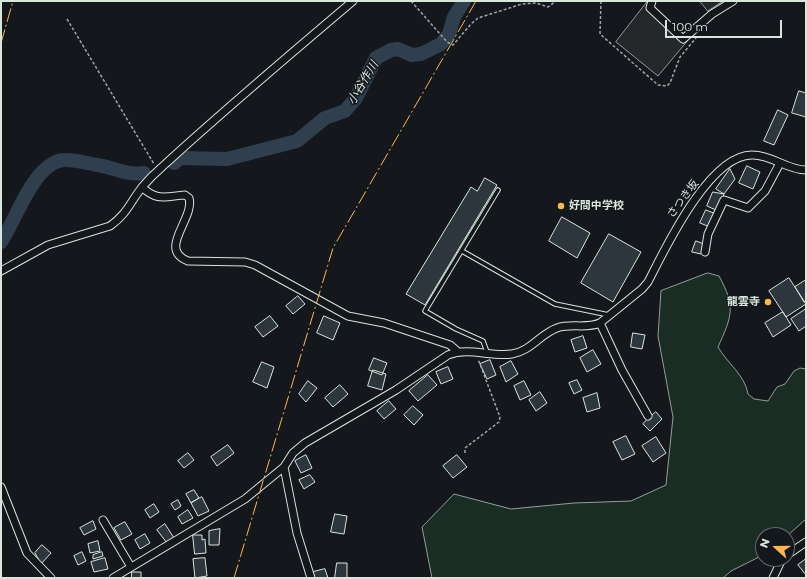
<!DOCTYPE html>
<html>
<head>
<meta charset="utf-8">
<style>
	body { margin:0 }
	#map { position:relative; width:807px; height:579px; overflow:hidden; background:#14181c; font-family:Montserrat,sans-serif }
	canvas { display:block }
	.frame { position:absolute; inset:0; border:2px solid #d8e6dc; pointer-events:none }
	.north { position:absolute; left:755px; top:527px; width:40px; height:40px; box-sizing:border-box; background:#14181c; border:1px solid #626a69; border-radius:50%; rotate:291deg; font-size:11px; font-weight:700; line-height:16px; text-align:center; color:#d8e6dc }
	.north::after { content:''; display:block; margin:auto; width:14px; height:18px; background:#ffb74d; clip-path:polygon(50% 0,100% 100%,50% 72%,0 100%) }
	.scale { position:absolute; left:665px; top:20px; width:117px; height:18px; box-sizing:border-box; border:2px solid #d8e6dc; border-top:0; padding-left:5px; font-size:12px; line-height:14px; white-space:nowrap; color:#d8e6dc; -webkit-text-stroke:3px #14181c; paint-order:stroke }
</style>
</head>
<body>
<div id="map">
<canvas width="807" height="579"></canvas>
<div class="frame"></div>
<div class="north">N</div>
<div class="scale">100 m</div>
</div>
<script>
const context = document.querySelector('canvas').getContext('2d');
context.lineJoin = 'round';
function fill(path, color) {
  context.fillStyle = color;
  context.fill(path, 'evenodd');
}
function strokePath(path, color, width, dash) {
  context.strokeStyle = color;
  context.lineWidth = width;
  context.lineCap = dash ? 'butt' : 'round';
  context.setLineDash(dash || []);
  context.stroke(path);
}
function label(font, color, halo, rows, align = 'center') {
  context.font = font + ' Montserrat,"Noto Sans JP",sans-serif';
  context.lineWidth = 3;
  context.setLineDash([]);
  context.textBaseline = 'middle';
  context.strokeStyle = halo;
  context.fillStyle = color;
  for (const [text, x, y, turn = 0] of rows) {
    context.save();
    context.translate(x, y);
    context.rotate((+turn || 0) * Math.PI / 180);
    context.textAlign = isNaN(turn) ? turn : align;
    if (halo) context.strokeText(text, 0, 0);
    context.fillText(text, 0, 0);
    context.restore();
  }
}
const green = new Path2D(`
	M708 273 719 276C736 307 732 316 718 347 727 363 745 375 748 394L754 399 768 401 777 387 785 384 794 371 800 368 806 369V519L787 536 763 535V555L731 571 723 578H432L422 527 454 494 511 509 574 503 631 501 666 485 673 417 658 336 661 291Z`);
fill(green, '#1a2d24');
strokePath(green, '#939e99', 1);
const parking = new Path2D(`
	M648 1 689 39 658 76 616 42Z
	M700 1H723L708 11Z`);
fill(parking, '#24282b');
strokePath(parking, '#939e99', 1);
strokePath(new Path2D(`
	M174 163 180 158 227 159 297 141 325 118 345 111 356 98 376 58 391 50 398 49 412 55 421 54 441 44 449 34 454 17 464 1
	M1 242C16 220 34 162 64 160 74 159 86 163 97 165 113 167 128 176 144 173`), '#2f3f4d', 14);
const building = new Path2D(`
	M799 91 806 93V117L792 113Z
	M778 110 788 115 774 145 764 141Z
	M747 166 760 172 753 189 739 183Z
	M730 169 735 179 724 194 716 189Z
	M485 178 497 185 425 305 406 294 471 187 477 191Z
	M713 192 724 194 718 211 707 206Z
	M706 210 716 214 710 227 700 223Z
	M562 217 590 233 577 258 549 241Z
	M609 234 641 252 613 302 581 283Z
	M696 241 704 244 701 254 692 252Z
	M789 278 806 304 786 317 769 291Z
	M806 280V300L804 302 795 287Z
	M298 296 305 304 293 314 286 306Z
	M806 309V326L799 331 791 319Z
	M783 312 791 325 773 337 765 323Z
	M270 316 278 326 263 337 255 327Z
	M324 316 340 323 333 340 317 333Z
	M633 333 645 335 642 349 631 347Z
	M583 336 587 348 575 352 571 340Z
	M593 350 601 364 587 372 580 358Z
	M374 358 387 363 382 375 369 370Z
	M490 360 496 375 487 379 480 364Z
	M511 361 518 374 506 382 500 367Z
	M262 362 274 367 267 388 253 382Z
	M448 367 453 379 441 384 436 372Z
	M373 370 386 374 382 390 368 386Z
	M428 375 437 385 418 401 409 391Z
	M577 380 582 390 574 394 569 383Z
	M308 381 317 388 306 402 299 394Z
	M524 381 531 395 520 400 514 386Z
	M340 385 348 394 333 407 325 398Z
	M540 392 547 403 536 411 529 400Z
	M597 393 600 408 587 412 583 398Z
	M389 401 396 409 384 419 377 411Z
	M413 406 423 415 414 425 404 415Z
	M656 412 662 419 650 431 643 424Z
	M626 436 635 454 622 460 613 442Z
	M656 437 666 453 653 462 642 446Z
	M228 445 234 453 217 466 211 457Z
	M188 453 194 460 184 468 178 461Z
	M306 455 312 468 301 473 295 461Z
	M457 455 467 467 453 478 443 466Z
	M310 475 315 482 304 489 299 480Z
	M194 490 199 498 191 503 186 494Z
	M202 497 209 511 198 516 191 503Z
	M178 500 181 506 175 510 171 504Z
	M154 504 159 512 150 518 145 510Z
	M188 510 193 518 182 524 178 517Z
	M335 514 347 516 344 534 331 532Z
	M93 521 96 529 84 535 80 528Z
	M125 522 132 534 121 540 114 528Z
	M165 524 174 538 167 543 157 530Z
	M220 529 219 545H209V531Z
	M145 534 150 543 140 549 135 540Z
	M193 535H202V540L205 539 206 553 195 554Z
	M98 541 100 551 90 553 88 544Z
	M42 545 51 553 41 564 35 553Z
	M82 552 86 561 78 565 74 556Z
	M102 552 103 556 93 559V555Z
	M105 558 108 569 94 572 91 562Z
	M205 558 207 576 195 578 193 559Z
	M806 559V575L798 565Z
	M337 563H347V578H335Z
	M325 569 328 578H315L313 572Z
	M132 572H141V578H132Z`);
fill(building, '#2c363c');
strokePath(building, '#d8e6dc', 1);
const lane = new Path2D(`
	M462 251 555 304 609 315
	M487 352 483 341 456 329 425 311 498 190`);
const street = new Path2D(`
	M652 1 650 8 683 39 712 14 733 1
	M142 187C157 202 167 196 185 195L189 198C195 219 157 249 188 261L245 262 255 265 348 316 384 323 450 345 457 351
	M705 252 708 234 724 200 748 208 765 191 780 163
	M1 271 48 245 110 226C128 213 130 202 143 186 149 179 155 173 162 167 224 110 288 56 353 1
	M600 323 622 370 648 416
	M284 467 297 533 311 578
	M1 487 27 553 51 578
	M103 520 131 567
	M787 555 806 542
	M113 578 245 499 284 467 293 453 305 443 396 390 448 355C469 347 490 357 512 354 531 351 540 334 557 328 571 323 586 329 600 323L642 289 648 282C665 249 710 153 753 155 772 155 787 170 806 170
	M773 578 782 559`);
strokePath(lane, '#d8e6dc', 5.5);
strokePath(street, '#d8e6dc', 9);
strokePath(new Path2D(`
	M411 1 447 42 453 45 471 24 478 18 522 4 536 3 548 7 556 1
	M601 1 600 34 658 85 667 86 670 83 680 57 696 38
	M67 19 154 164
	M465 453V448L499 422 500 417 478 359`), '#9da8a2', 1.5, [3, 2]);
strokePath(lane, '#14181c', 3.5);
strokePath(street, '#14181c', 7);
strokePath(new Path2D(`
	M1 43 13 1
	M234 578 333 248 476 1`), '#ffb74d', 1, [14, 3, 2, 3]);
for (const [x, y, r, color] of [
	[561,206,4,"#ffb74d"],
	[768,302,4,"#ffb74d"]
]) {
  const dot = new Path2D();
  dot.arc(x, y, r, 0, 2 * Math.PI);
  context.fillStyle = color;
  context.fill(dot);
  strokePath(dot, '#14181c', 1.5);
}
label('11px', '#d8e6dc', '#14181c', [
	["さつき坂",683,199,-53]
]);
label('bold 11px', '#d8e6dc', '#14181c', [
	["好間中学校",569,206],
	["龍雲寺",760,302,"right"]
], 'left');
label('italic 12px', '#d8e6dc', '#14181c', [
	["小谷作川",363,83,-59]
]);
</script>
</body>
</html>
